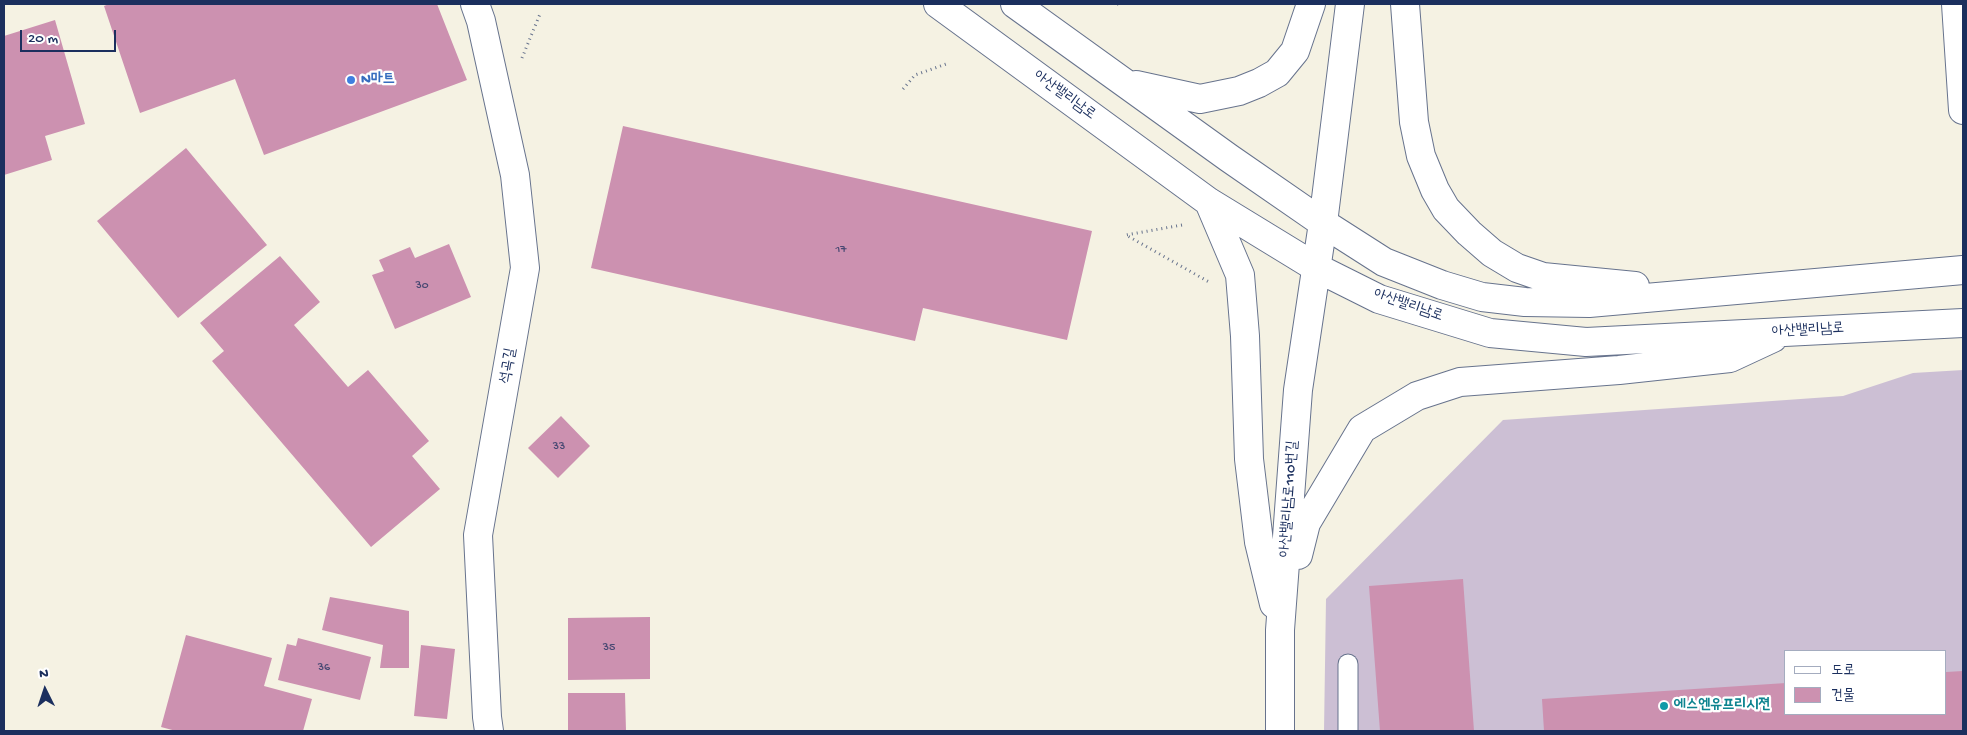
<!DOCTYPE html>
<html>
<head>
<meta charset="utf-8">
<style>
	body { margin:0 }
	#map { position:relative; width:1967px; height:735px; overflow:hidden; background:#f5f2e3; font-family:"Gochi Hand","Poor Story",sans-serif }
	canvas { display:block }
	.frame { position:absolute; inset:0; border:5px solid #1b2f5e; pointer-events:none }
	.legend { position:absolute; left:1784px; top:650px; width:162px; height:65px; box-sizing:border-box; background:#fff; border:1px solid #a4acbf; margin:0; padding:6px 9px; list-style:none; font-size:15px; color:#1b2f5e }
	.legend li { display:flex; align-items:center; gap:10px; height:25px }
	.legend b { width:25px; border:1px solid #a4acbf }
	.north { position:absolute; left:20px; top:665px; width:50px; height:50px; -webkit-text-stroke:4px #fff; paint-order:stroke; rotate:356deg; font-size:14px; font-weight:700; line-height:20px; text-align:center; color:#1b2f5e }
	.north::after { content:''; display:block; margin:auto; width:18px; height:22px; background:#1b2f5e; clip-path:polygon(50% 0,100% 100%,50% 72%,0 100%) }
	.scale { position:absolute; left:20px; top:30px; width:96px; height:22px; box-sizing:border-box; border:2px solid #1b2f5e; border-top:0; padding-left:6px; font-size:15px; line-height:18px; white-space:nowrap; color:#1b2f5e; -webkit-text-stroke:4px #fff; paint-order:stroke }
</style>
</head>
<body>
<div id="map">
<canvas width="1967" height="735"></canvas>
<div class="frame"></div>
<ul class="legend">
<li><b style="height:6px;background:#fff"></b>도로</li>
<li><b style="height:14px;background:#cc91b0"></b>건물</li>
</ul>
<div class="north">N</div>
<div class="scale">20 m</div>
</div>
<script>
const context = document.querySelector('canvas').getContext('2d');
context.lineJoin = 'round';
function fill(path, color) {
  context.fillStyle = color;
  context.fill(path, 'evenodd');
}
function strokePath(path, color, width, dash) {
  context.strokeStyle = color;
  context.lineWidth = width;
  context.lineCap = dash ? 'butt' : 'round';
  context.setLineDash(dash || []);
  context.stroke(path);
}
function label(font, color, halo, rows, align = 'center') {
  context.font = font + ' "Gochi Hand","Poor Story",sans-serif';
  context.lineWidth = 4.5;
  context.setLineDash([]);
  context.textBaseline = 'middle';
  context.strokeStyle = halo;
  context.fillStyle = color;
  for (const [text, x, y, turn = 0] of rows) {
    context.save();
    context.translate(x, y);
    context.rotate((+turn || 0) * Math.PI / 180);
    context.textAlign = isNaN(turn) ? turn : align;
    if (halo) context.strokeText(text, 0, 0);
    context.fillText(text, 0, 0);
    context.restore();
  }
}
fill(new Path2D(`
	M1963 370V731H1324L1326 599 1503 420 1843 396 1913 373ZM1786 651H1946V714H1786Z`), '#ccbfd4');
fill(new Path2D(`
	M109 4H437L467 80 264 155 235 79 140 113 104 6Z
	M55 20 85 124 45 136 52 160 4 175V36Z
	M623 126 1092 231 1067 340 923 308 915 341 591 268Z
	M186 148 267 245 178 318 97 221Z
	M449 244 471 297 395 329 372 275 384 271 379 260 410 247 415 258Z
	M280 256 320 302 294 325 348 387 368 370 429 441 412 456 440 489 371 547 212 361 224 351 200 323Z
	M561 416 590 446 558 478 528 448Z
	M1463 579 1474 731H1380L1369 586Z
	M330 597 409 611V668H380L383 645 322 630Z
	M650 617V679L568 680V618Z
	M186 635 272 658 264 686 312 699 303 731H176L161 727Z
	M298 638 371 657 360 700 278 680 287 644 296 646Z
	M421 645 455 649 447 719 414 716Z
	M1963 671V731H1544L1542 699 1786 683V714H1946V672Z
	M568 693H625L626 731H568Z`), '#cc91b0');
const lane = new Path2D(`
	M1348 731V664`);
const street = new Path2D(`
	M475 4 481 21 515 175 525 268 478 535 487 717 489 731
	M1956 4 1963 110`);
const secondary = new Path2D(`
	M938 4 1209 202 1317 268 1379 299 1490 333 1586 342 1963 323
	M1015 4 1229 158 1323 223 1384 262 1442 285 1482 297 1525 302 1589 303 1963 270
	M1405 4 1414 122 1421 156 1435 190 1446 209 1469 233 1492 253 1517 268 1543 277 1635 286
	M1136 85 1200 99 1239 91 1259 83 1277 73 1295 51 1311 4
	M1209 202 1240 275 1245 336 1249 459 1259 542 1274 604
	M1298 555 1306 523 1362 429 1417 396 1460 382 1619 370 1730 358 1773 338
	M1280 731V630L1298 390 1323 223 1350 4`);
strokePath(lane, '#67738d', 21);
strokePath(street, '#67738d', 30);
strokePath(secondary, '#67738d', 30);
strokePath(new Path2D(`
	M1118 4 1119 5
	M522 58 540 14
	M903 89 915 75 949 63
	M1182 225 1126 235 1209 282`), '#67738d', 3, [1, 4]);
strokePath(lane, '#fff', 19);
strokePath(street, '#fff', 28);
strokePath(secondary, '#fff', 28);
for (const [x, y, r, color] of [
	[351,80,5,"#3f7fe0"],
	[1664,706,5,"#0f9aa8"]
]) {
  const dot = new Path2D();
  dot.arc(x, y, r, 0, 2 * Math.PI);
  context.fillStyle = color;
  context.fill(dot);
  strokePath(dot, '#fff', 2);
}
label('12px', '#474872', null, [
	["17",841,250],
	["30",422,286],
	["33",559,447],
	["35",609,648],
	["36",324,668]
]);
label('bold 15px', '#366cbe', '#fff', [
	["N마트",361,80]
], 'left');
label('15px', '#1b2f5e', '#fff', [
	["아산밸리남로",1064,96,36],
	["아산밸리남로",1408,306,19],
	["아산밸리남로",1808,331,-3],
	["석곡길",509,366,-80],
	["아산밸리남로110번길",1290,499,-86]
]);
label('bold 15px', '#0d838f', '#fff', [
	["에스엔유프리시젼",1674,706]
], 'left');
</script>
</body>
</html>
